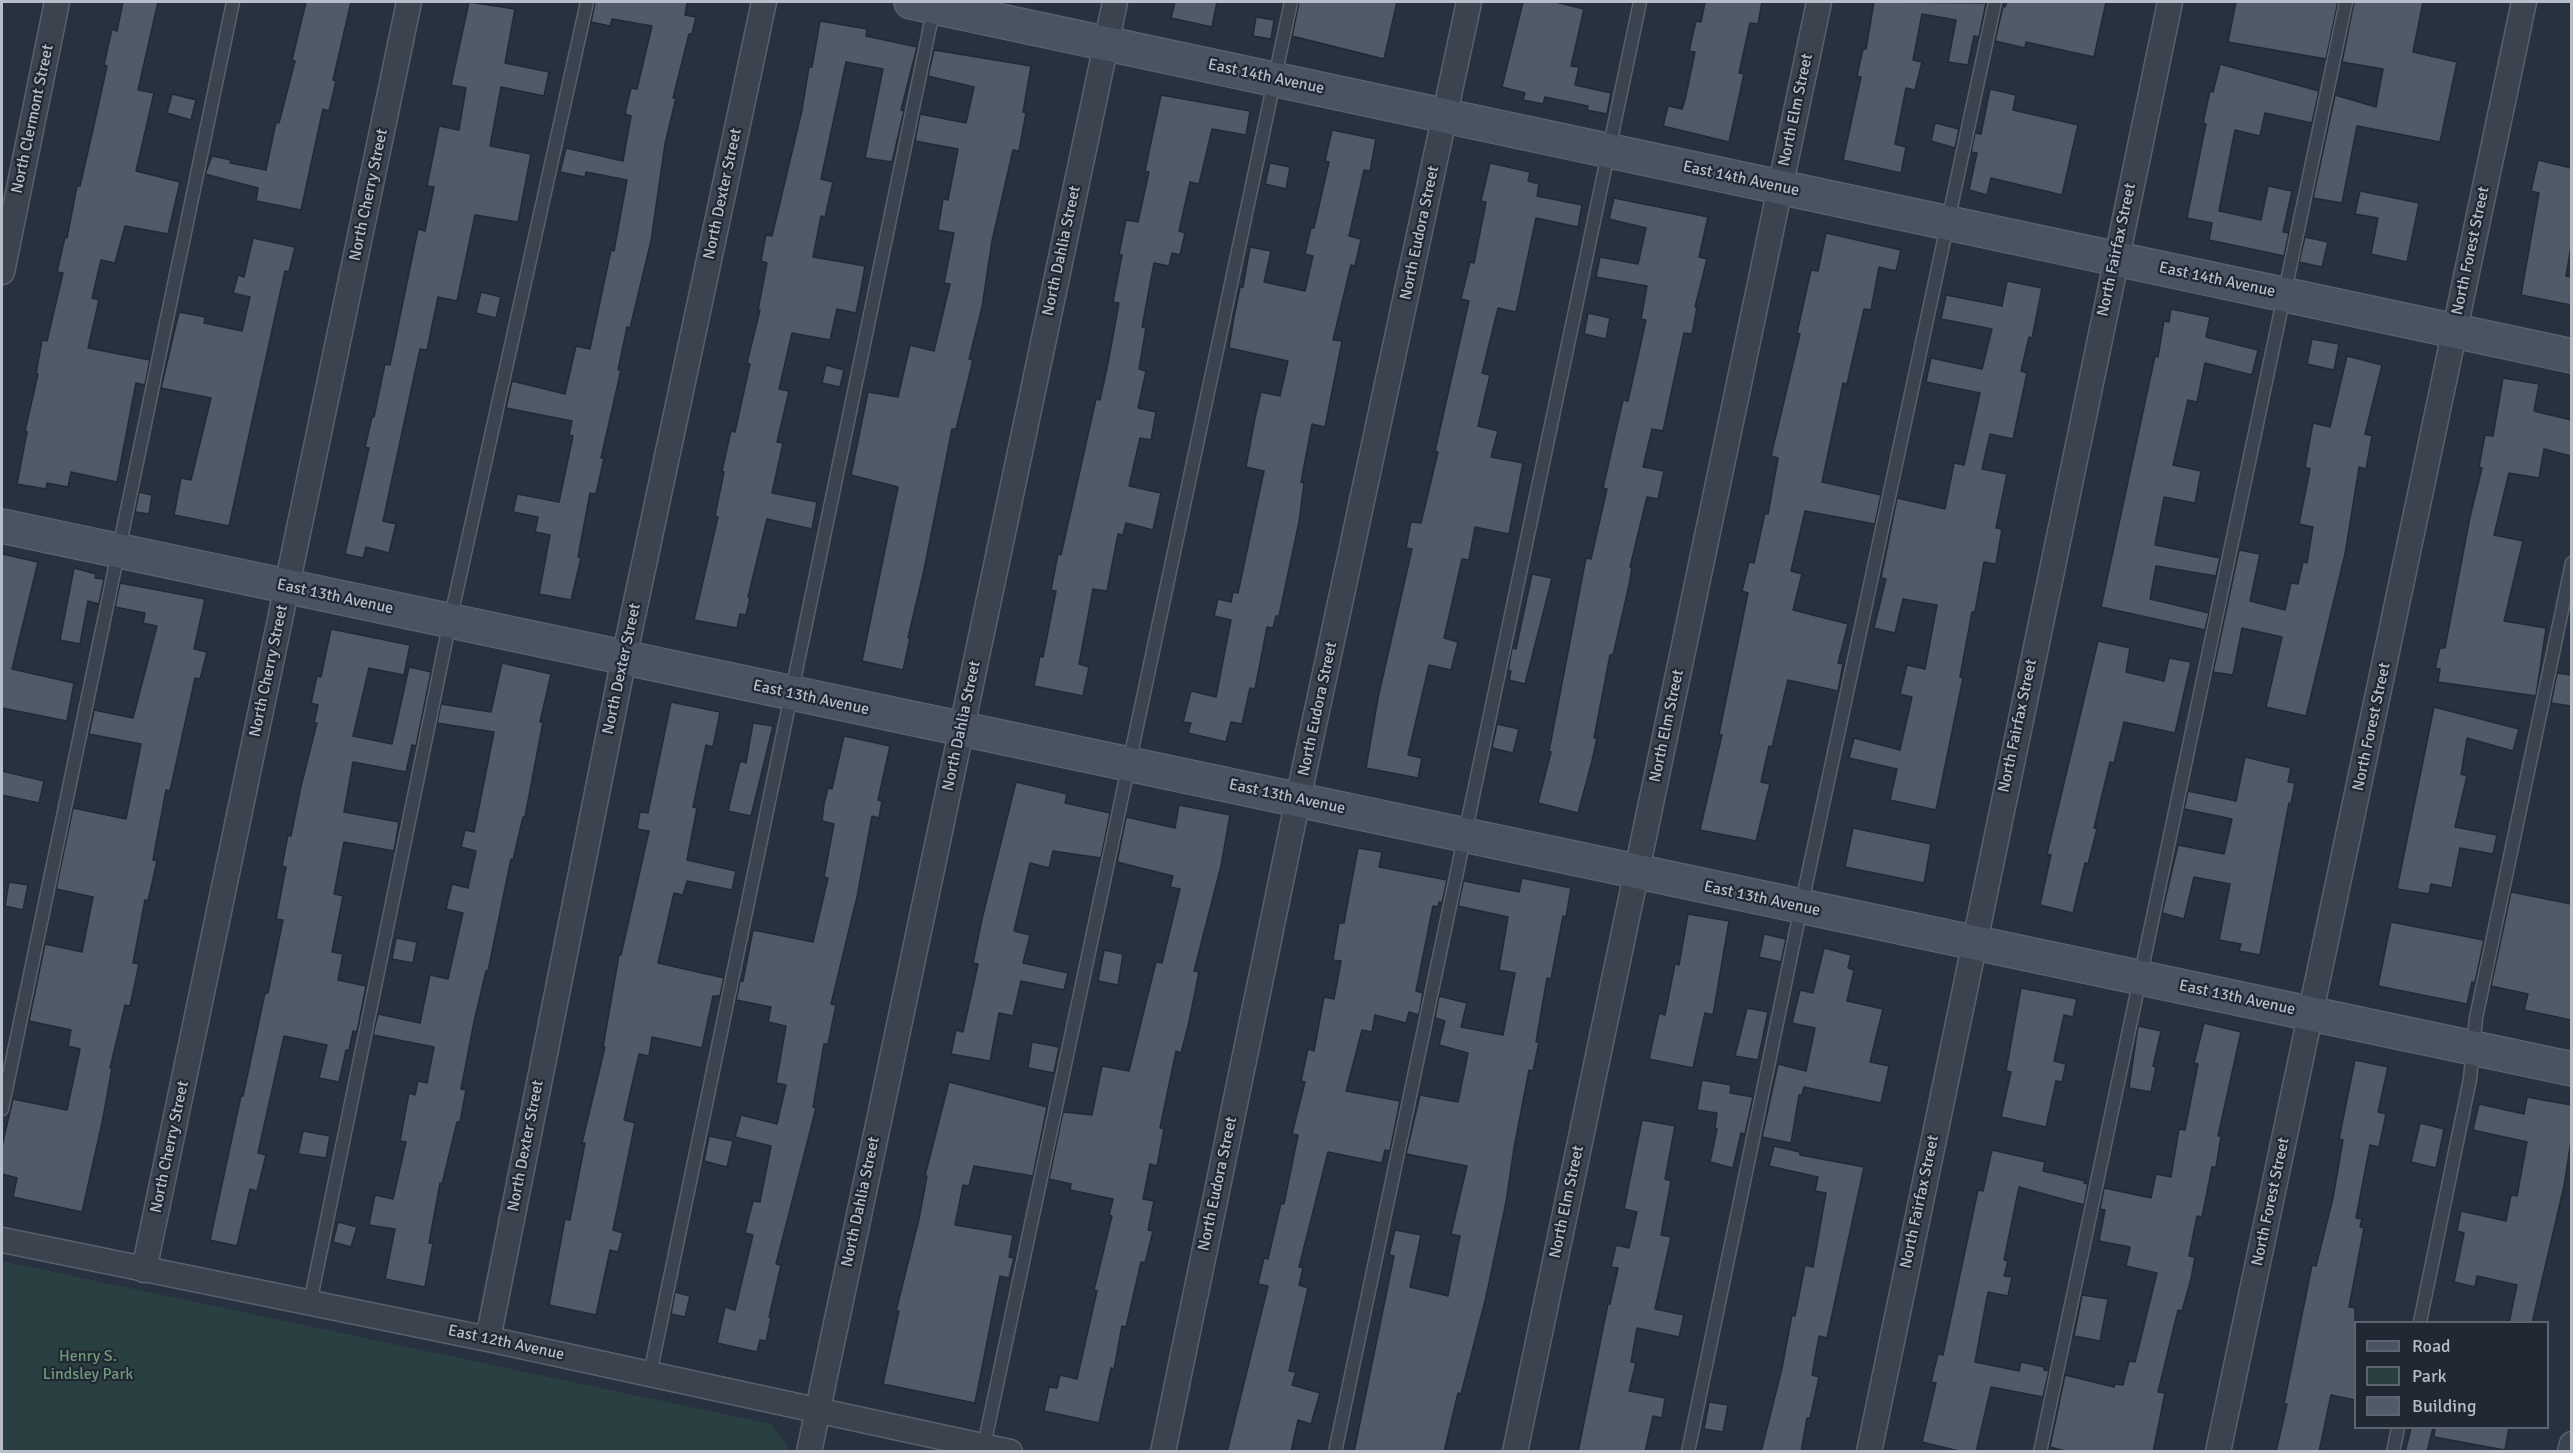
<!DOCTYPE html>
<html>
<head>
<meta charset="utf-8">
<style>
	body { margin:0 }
	#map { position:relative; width:2573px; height:1453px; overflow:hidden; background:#27313f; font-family:Signika,sans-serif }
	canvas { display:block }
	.frame { position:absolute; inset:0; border:3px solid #b7bec9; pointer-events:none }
	.legend { position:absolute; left:2354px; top:1321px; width:195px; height:108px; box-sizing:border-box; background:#202834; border:2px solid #5c6470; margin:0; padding:8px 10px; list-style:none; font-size:18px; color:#b7bec9 }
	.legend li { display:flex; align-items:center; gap:12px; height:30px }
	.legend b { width:30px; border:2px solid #5c6470 }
</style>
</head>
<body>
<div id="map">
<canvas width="2573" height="1453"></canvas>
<div class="frame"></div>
<ul class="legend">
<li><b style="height:8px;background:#495362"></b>Road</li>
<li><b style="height:16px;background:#2a3f41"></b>Park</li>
<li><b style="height:16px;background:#505a69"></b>Building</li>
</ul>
</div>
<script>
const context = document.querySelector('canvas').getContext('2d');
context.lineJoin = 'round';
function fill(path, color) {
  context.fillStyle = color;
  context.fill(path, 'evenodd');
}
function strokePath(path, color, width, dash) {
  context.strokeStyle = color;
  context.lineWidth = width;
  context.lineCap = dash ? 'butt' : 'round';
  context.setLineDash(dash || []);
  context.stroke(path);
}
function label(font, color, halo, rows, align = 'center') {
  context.font = font + ' Signika,sans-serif';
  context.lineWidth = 4.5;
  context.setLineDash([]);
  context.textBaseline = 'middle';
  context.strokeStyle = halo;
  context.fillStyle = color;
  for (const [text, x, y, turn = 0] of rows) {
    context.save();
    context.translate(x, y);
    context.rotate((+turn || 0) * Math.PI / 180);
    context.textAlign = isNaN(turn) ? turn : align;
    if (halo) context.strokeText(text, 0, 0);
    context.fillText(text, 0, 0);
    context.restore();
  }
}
fill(new Path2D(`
	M2 1261 771 1424 787 1445 786 1451H2Z`), '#2a3f41');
const building = new Path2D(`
	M123 2H158L138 90 154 93 136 171 180 182 168 234 125 226 115 263 101 260 92 298 99 300 88 348 150 360 145 385 136 383 117 482 71 472 68 487 47 483 46 489 17 484 27 432 25 431 38 374H36L42 340 47 341 63 273 57 272 65 237 67 238 77 186H80L94 125 107 66 104 65 112 29 117 31Z
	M306 2H351L333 80 336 81 329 111 323 109 301 210 256 201 258 188 205 174 212 156 231 160 230 163 266 170 276 122 279 123 295 61 292 60Z
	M469 2 515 9 505 63 549 72 544 96 501 87 490 146 531 154 518 222 475 215 457 301 438 297 427 350 420 349 383 521 396 524 389 553 366 547 363 558 345 554 369 448 365 447 372 417H374L385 364 390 365 418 229 425 231 434 187 427 186 439 126 459 130 466 88 451 85Z
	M595 2H687L685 15 696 17 692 34H689L673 98H676L665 144 651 241 630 328 627 327 618 370H621L601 458H604L596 494 590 493 578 557 581 558 571 600 539 594 550 535 535 532 538 517 513 512 517 494 559 502 573 436 569 435 572 421 506 408 512 381 565 394 576 346 590 349 611 250 614 251 627 180 586 172 585 177 560 172 566 148 623 161 631 116 625 114 631 88 637 89 652 26 612 19 610 26 591 22Z
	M1175 2H1217L1212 27 1171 18Z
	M1299 2H1397L1384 59 1292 36Z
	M1523 2H1555L1584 9 1571 66 1579 67 1575 85 1611 93 1607 114 1587 110 1588 106 1545 97 1543 104 1523 100 1525 93 1502 87Z
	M1705 2H1762L1758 24 1750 23 1739 73 1744 74 1729 142 1663 126 1668 106 1682 109 1685 100 1695 52 1689 51 1696 21 1701 22Z
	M1874 2 1986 3 1979 37 1974 36 1968 65 1948 62 1956 20 1922 14 1913 60 1922 62 1915 90 1906 88 1895 144 1906 147 1901 173 1843 160 1861 77 1857 76 1863 49H1866Z
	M2007 2H2106L2094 57 2026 42 2025 48 1995 41 2003 6 2005 7Z
	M2236 2H2338L2326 59 2228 42Z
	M2354 2H2423L2413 52 2457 62 2440 142 2357 126 2342 203 2313 198 2335 95 2376 107 2383 69 2342 62Z
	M1256 17 1274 20 1271 39 1253 36Z
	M820 21 867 29 866 36 917 47 901 110 904 111 892 162 865 158 883 69 846 62 821 179 833 182 825 217 821 216 813 257 865 266 860 294 856 313 837 309 830 340 792 333 779 389 789 391 777 442 783 443 772 493 817 502 812 529 767 519 748 597 750 598 746 615 740 614 737 628 694 620 718 517 715 516 724 472 722 471 731 431 735 432 750 364 747 363 760 310H758L767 263 761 261 766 235 772 236 802 110 809 67H812Z
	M934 50 1031 66 1023 112 1026 113 1019 151 1013 150 992 241 982 307 969 359 973 360 956 429H952L924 570 908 638H910L903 670 862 661 898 487 851 475 868 392 898 397 910 345 934 351 950 284 944 283 954 233 938 230 943 199 948 200 958 149 915 141 920 114 966 123 974 87 928 76Z
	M2220 64 2319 91 2312 123 2265 113 2260 136 2235 130 2219 211 2261 220 2268 186 2292 191 2283 232 2289 233 2284 256 2209 240 2212 223 2187 218 2206 124 2203 123 2210 91 2213 92Z
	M1990 89 2016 95 2013 110 2078 125 2062 195 1991 178 1987 195 1969 190 1977 153 1971 152 1975 133 1981 134Z
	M172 94 196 100 191 120 167 113Z
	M1161 95 1250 111 1246 135 1212 129 1199 184 1190 182 1179 231 1185 233 1180 255 1172 253 1169 266 1154 263 1142 327 1146 328 1139 369 1146 371 1138 408 1156 412 1151 440 1140 438 1129 486 1161 493 1153 530 1126 523 1123 535 1118 534 1107 591 1093 589 1079 664 1089 667 1083 696 1034 686 1040 656 1043 657 1056 591 1051 590 1058 554 1061 555 1096 399 1100 400 1108 363 1119 303 1113 302 1122 255 1119 254 1126 220 1138 222 1149 172 1145 171Z
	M1935 123 1959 129 1955 148 1931 141Z
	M1332 130 1376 139 1370 171 1364 170 1349 236 1361 239 1355 266 1351 265 1333 340 1342 341 1325 427 1312 424 1301 482 1304 483 1299 522 1279 616H1276L1273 628 1267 627 1255 689 1250 688 1242 724 1231 722 1226 742 1188 733 1191 723 1183 722 1191 691 1216 697 1231 620 1214 616 1218 599 1231 602 1233 592 1238 593 1264 471 1246 467 1255 418 1261 392 1280 396 1288 361 1229 348 1234 317 1240 287H1243L1250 247 1271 251 1264 282 1305 291 1313 256 1305 254 1311 228H1314L1329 162 1325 161Z
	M2538 160 2571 168V246L2566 276 2571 277V305L2521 295 2539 193 2531 191Z
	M1270 163 1290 167 1286 189 1265 184Z
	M1490 163 1530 172 1528 181 1539 184 1537 196 1582 205 1578 227 1536 218 1516 312 1498 308 1482 373 1490 375 1478 426 1498 431 1491 457 1523 463 1509 534 1475 527 1469 560 1462 559 1444 638 1458 642 1451 670 1429 665 1408 755 1422 758 1418 778 1366 768 1378 698 1412 549 1406 548 1411 522 1421 523 1438 452 1435 451 1469 301 1461 299 1470 262 1474 263 1486 202 1481 201Z
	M2360 191 2419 203 2407 262 2371 254 2378 218 2355 214Z
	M1614 198 1708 217 1699 257 1707 259 1695 307H1697L1692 334 1684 333 1663 431 1652 429 1643 467 1664 471 1658 499 1647 497 1630 567H1632L1629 585 1613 655H1610L1594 738H1597L1592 761 1578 813 1538 803 1551 752 1549 751 1586 558 1591 559 1607 489 1603 488 1623 400 1628 401 1646 320 1641 319 1647 286 1596 277 1600 257 1638 264 1646 228 1609 219Z
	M1826 233 1901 250 1896 271 1879 267 1871 310 1864 309 1847 384 1843 383 1822 482 1881 495 1875 524 1805 511 1791 571 1802 574 1793 610 1848 624 1838 663 1843 664 1838 691 1788 680 1772 747 1769 746 1761 782 1770 784 1756 841 1700 830 1722 735 1719 734 1748 593 1742 591 1749 562 1754 563 1765 513 1768 514 1778 458 1771 456 1800 334 1797 333 1811 270 1818 271Z
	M2305 237 2328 242 2322 267 2299 262Z
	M253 238 295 247 289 272 285 271 229 526 174 515 181 478 191 480 211 398 161 388 179 312 205 317 204 323 242 331 250 297 233 293 238 275 244 277Z
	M2007 281 2042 288 2032 338 2029 337 2021 371 2027 373 2013 439 1990 434 1982 469 2007 474 1996 528 2002 529 1996 564 1984 562 1975 612H1972L1960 677 1963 678 1936 810 1890 800 1897 769 1849 758 1854 738 1900 750 1912 697 1900 694 1907 665 1925 669 1937 605 1903 599 1895 633 1874 628 1886 579 1881 578 1897 498 1945 509 1954 463 1964 465 1980 393 1926 382 1931 358 1982 369 1992 329 1941 319 1946 295 2002 306Z
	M481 292 501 297 496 318 476 313Z
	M2171 309 2210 317 2206 337 2258 350 2252 375 2205 363 2197 402 2188 400 2173 465 2201 471 2195 503 2164 497 2155 545 2220 558 2216 576 2156 566 2150 599 2209 613 2205 630 2101 607 2155 356 2158 357 2164 321 2169 322Z
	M1588 313 1610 318 1606 339 1584 334Z
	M2312 339 2339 344 2334 370 2307 364Z
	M2347 356 2382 365 2365 434 2372 436 2366 469 2359 467 2345 554 2306 716 2266 707 2282 637 2242 628 2233 675 2213 672 2239 550 2260 554 2250 601 2285 610 2291 583 2298 584 2303 562 2307 563 2313 527 2299 524 2310 469 2305 467 2313 423 2330 427Z
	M826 365 844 370 840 387 822 383Z
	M2503 378 2539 384 2534 411 2571 420V456L2544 449 2539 478 2509 473 2494 535 2523 541 2504 621 2546 628 2536 696 2438 682 2440 669 2435 668 2440 648H2445L2470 517 2482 468 2479 467 2485 435 2493 436Z
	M139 492 152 495 149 514 135 512Z
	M2 554 38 562 12 669 74 683 67 721 2 708Z
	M74 568 96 574 95 578 104 579 99 604 88 601 80 644 60 640Z
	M1532 574 1552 578 1525 684 1509 680 1511 671H1508L1512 648 1516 649Z
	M120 583 205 599 194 649 207 652 200 679 195 678 170 791 166 790 153 860 157 861 148 901 145 900 133 963 139 964 130 1006 125 1005 110 1068H112L102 1123 82 1212 13 1197 17 1178 2 1174V1146L13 1099 67 1110 80 1049 68 1046 71 1030 29 1021 45 944 82 952 93 897 56 889 73 808 126 819 141 744 89 734 94 710 133 718 157 626 143 623 145 613 115 607Z
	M331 629 410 645 404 675 369 668 353 736 392 744 409 667 431 672 416 746 412 745 406 772 353 762 344 812 399 822 394 851 344 842 334 894 343 896 332 952 343 954 338 980 366 986 357 1032 353 1031 349 1050H346L339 1082 319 1078 327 1045 284 1036 258 1153 266 1155 257 1191 250 1189 237 1246 210 1240 241 1096H243L265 993H268L283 920 276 919 286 867 282 866 288 835 291 836 301 786 317 723H314L318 705 311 703 317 676 321 677Z
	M2098 641 2130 648 2126 672 2164 681 2169 658 2191 662 2175 733 2124 722 2114 763 2110 762 2094 828 2097 829 2088 864 2085 863 2073 913 2040 905 2051 855 2047 854Z
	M502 663 551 674 540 722H543L525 817H523L513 860 511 859 488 971H486L474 1022 461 1089 466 1090 460 1122H457L442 1184 440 1183 429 1243H433L425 1287 385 1279 395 1229 369 1225 375 1195 393 1199 406 1142 400 1141 409 1093 415 1095 418 1081 427 1083 434 1047 373 1035 378 1014 420 1023 430 975 448 979 463 913 446 909 452 884 468 888 476 851 461 847 465 830 474 832 494 732 437 723 441 704 491 712Z
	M2557 673 2571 675V706L2551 703Z
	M671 702 720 712 713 747 706 745 693 807 697 808 687 860 736 871 732 890 687 881 683 895 674 893 658 963 724 978 720 996H713L702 1048 652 1037 649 1056 639 1054 624 1120 635 1123 613 1230 623 1233 618 1252 610 1250 596 1315 549 1305 565 1219 570 1220 585 1143H582L605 1047H603L619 955H621L649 831 637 829 640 812 648 813Z
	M2434 707 2519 729 2513 751 2467 738 2461 774 2467 776 2455 827 2497 835 2493 854 2460 848 2452 888 2431 884 2429 894 2397 889Z
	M753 723 773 726 751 816 728 811 740 761 746 763Z
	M1497 724 1519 729 1513 753 1492 748Z
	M844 736 890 746 878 800 882 801 879 818 872 816 857 897 831 1004 836 1005 828 1044H824L813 1107 816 1108 776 1264 781 1265 769 1317 771 1318 766 1341 760 1340 757 1352 717 1343 725 1307 735 1310 753 1235 745 1233 753 1201 760 1202 771 1146 735 1137 741 1115 777 1124 786 1085 776 1083 786 1026 768 1022 771 1007 736 1000 740 981H743L753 930 813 942 828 878 824 877 834 824 822 821 824 804 828 788 832 789Z
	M2245 757 2291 768 2288 782 2295 783 2291 804 2289 803 2260 955 2239 951 2241 944 2219 940 2230 884 2194 877 2184 919 2162 913 2178 845 2224 854 2232 819 2184 809 2188 791 2236 801Z
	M2 771 44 781 39 803 2 795Z
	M1016 782 1067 794 1065 803 1110 813 1101 858 1053 851 1049 868 1030 863 1014 931 1030 935 1023 963 1068 973 1064 990 1021 981 1013 1016 999 1013 990 1061 951 1054 956 1030 963 1032 978 964 973 963 982 919Z
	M1179 805 1230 815 1221 866 1194 971 1199 972 1189 1022 1181 1053 1176 1051 1160 1128 1164 1129 1157 1166 1150 1164 1143 1199 1154 1201 1148 1230 1153 1231 1145 1263 1141 1262 1126 1327 1122 1326 1114 1369 1111 1368 1099 1423 1044 1411 1049 1387 1057 1388 1060 1375 1077 1379 1097 1291 1094 1290 1112 1216 1109 1215 1113 1199 1070 1190 1071 1184 1049 1179 1063 1112 1092 1115 1102 1066 1129 1071 1156 962 1162 963 1180 889 1170 887 1173 876 1117 862 1126 817 1175 828Z
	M1853 828 1931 844 1924 883 1845 867Z
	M1358 848 1382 852 1379 867 1447 880 1442 903 1439 902 1438 907 1433 906 1416 991 1423 993 1419 1015 1409 1012 1406 1023 1375 1015 1372 1032 1362 1030 1346 1091 1400 1101 1390 1151 1385 1150 1382 1163 1328 1152 1299 1267 1303 1268 1299 1285 1308 1288 1289 1371 1296 1372 1292 1385 1320 1393 1311 1424 1298 1420 1291 1452H1227L1268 1286 1258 1284 1264 1258 1268 1259 1281 1203 1284 1204 1298 1135 1292 1134 1305 1082 1301 1081 1308 1049 1314 1051 1324 997 1334 999 1341 961 1333 960 1339 923H1344Z
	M1522 878 1571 888 1566 917 1563 916 1551 979 1547 978 1536 1042H1539L1533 1071 1529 1070 1514 1148 1506 1202 1486 1297 1461 1394 1458 1393 1444 1452H1354L1394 1256 1389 1255 1395 1230 1421 1235 1410 1287 1448 1296 1460 1236 1451 1234 1467 1166 1406 1154 1420 1095 1458 1102 1468 1053 1439 1045 1445 1021 1435 1018 1439 996 1467 1003 1461 1027 1503 1035 1515 973 1499 970 1508 917 1458 906 1463 883 1464 881 1519 892Z
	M9 882 28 885 23 910 5 906Z
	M2511 892 2571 904V1020L2524 1010 2528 994 2491 986Z
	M1688 914 1729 921 1713 1015 1705 1013 1693 1068 1649 1059 1659 1013 1665 1015 1675 964 1679 965Z
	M2391 922 2484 940 2475 983 2472 982 2467 1004 2378 986Z
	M1764 934 1786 939 1781 962 1759 957Z
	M396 938 417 942 413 963 392 959Z
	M1824 948 1851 955 1848 968 1854 970 1847 1001 1883 1009 1870 1062 1889 1066 1881 1103 1804 1087 1802 1095H1799L1791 1143 1762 1137 1778 1064 1806 1071 1815 1028 1792 1023 1800 990 1813 993Z
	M1104 950 1123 954 1118 985 1098 981Z
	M2021 988 2077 999 2073 1017 2064 1015 2054 1061 2066 1064 2062 1082 2056 1081 2046 1127 2001 1117 2011 1072 2006 1071Z
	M1747 1008 1768 1012 1758 1060 1735 1056Z
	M2204 1023 2241 1032 2218 1136H2221L2216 1167H2212L2202 1217 2197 1216 2189 1256 2195 1257 2191 1279 2182 1311 2178 1310 2158 1392 2165 1393 2153 1452H2069L2050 1447 2065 1375 2114 1387 2115 1384 2123 1385 2129 1361 2135 1362 2157 1273 2126 1266 2130 1247 2099 1241 2105 1210 2100 1209 2104 1188 2151 1198 2156 1174 2171 1177 2179 1129 2185 1130 2198 1064 2194 1063Z
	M2138 1026 2161 1031 2153 1066 2156 1067 2151 1092 2129 1088Z
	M1032 1042 1059 1047 1054 1073 1028 1068Z
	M2355 1060 2388 1067 2378 1112 2386 1114 2379 1147 2370 1145 2356 1218 2362 1219 2360 1227 2364 1228 2349 1307 2355 1308V1400L2331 1395 2319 1452H2276L2287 1404H2284L2312 1265 2316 1266 2333 1198 2343 1140 2339 1139Z
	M1702 1080 1731 1085 1730 1093 1753 1097 1745 1134 1741 1133 1733 1168 1710 1162 1717 1129 1715 1128 1717 1113 1697 1110Z
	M949 1082 1047 1107 1033 1176 974 1166 969 1186 963 1185 955 1225 1013 1235 1009 1257 1014 1258 1009 1278 1000 1276 975 1403 883 1384 899 1311H896L919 1219 927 1176H925Z
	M2527 1097 2571 1105V1141L2564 1186 2532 1323H2509L2517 1285 2477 1276 2475 1287 2454 1282 2464 1233 2457 1231 2461 1211 2506 1221 2511 1195 2517 1196 2527 1142 2473 1130 2479 1104 2524 1114Z
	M1642 1120 1675 1126 1665 1179 1671 1181 1661 1235 1671 1237 1655 1309 1684 1315 1679 1337 1637 1328 1631 1362 1636 1363 1629 1391 1665 1398 1662 1418 1653 1416 1645 1452H1578L1608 1304H1610L1618 1268 1611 1267 1616 1245 1629 1248 1637 1212 1624 1209Z
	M2420 1123 2444 1129 2436 1168 2411 1162Z
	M303 1131 330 1136 326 1158 298 1154Z
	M709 1136 733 1141 727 1167 704 1161Z
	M1774 1146 1800 1152V1155L1864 1167 1827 1338 1819 1336 1812 1375 1819 1377 1810 1418H1807L1801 1452H1761L1782 1368 1792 1315 1795 1316 1805 1265 1813 1267 1826 1193 1815 1191 1818 1177 1769 1166Z
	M1992 1150 2045 1162 2043 1171 2085 1181 2084 1183 2088 1184 2084 1205 2019 1187 2004 1260 2008 1261 2004 1276 2012 1277 2008 1296 1988 1292 1975 1362 2019 1371 2021 1362 2044 1367V1370L2049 1371 2043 1397 1991 1387 1976 1452H1963L1922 1442 1936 1383 1931 1382 1938 1354 1943 1355 1978 1190 1983 1191Z
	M338 1222 357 1227 351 1247 333 1242Z
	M675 1292 690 1296 685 1317 671 1314Z
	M2082 1295 2108 1299 2100 1341 2074 1336Z
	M1709 1402 1728 1405 1723 1432 1704 1429Z
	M2411 1428H2433L2427 1452H2405Z
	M2435 1428H2509L2505 1450 2434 1437Z`);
fill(building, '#505a69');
strokePath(building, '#222a36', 1.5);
const lane = new Path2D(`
	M2 1109 233 2
	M310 1303 450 621 587 2
	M2420 1322 2470 1079 2476 1018 2572 563
	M650 1374 934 7
	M983 1450 1291 2
	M1335 1452 1640 2
	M1688 1452 1801 907 1995 2
	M2040 1452 2346 2
	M2393 1452 2398 1428`);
const street = new Path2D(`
	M2 272 57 2
	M2 1240 488 1339 1010 1452
	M144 1270 409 2
	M488 1339 624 658 764 2
	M809 1452 1115 2
	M1163 1452 1298 799 1469 2
	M1515 1452 1819 2
	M1869 1452 2170 2
	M2218 1452 2524 2
	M2570 1452 2572 1444`);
const secondary = new Path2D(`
	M911 2 2572 356
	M2 526 2572 1069`);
strokePath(lane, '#59616c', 15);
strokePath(street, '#59616c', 27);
strokePath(secondary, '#59616c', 36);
strokePath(lane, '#3b434f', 12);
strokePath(street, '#3b434f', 24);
strokePath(secondary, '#495362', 33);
label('16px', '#b7bec9', '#202834', [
	["East 14th Avenue",1266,77,12],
	["North Elm Street",1796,110,-78],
	["North Clermont Street",33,119,-78],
	["East 14th Avenue",1741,179,12],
	["North Dexter Street",723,194,-78],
	["North Cherry Street",369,195,-78],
	["North Eudora Street",1420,233,-78],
	["North Fairfax Street",2117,250,-78],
	["North Dahlia Street",1062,251,-78],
	["North Forest Street",2471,251,-78],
	["East 14th Avenue",2217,280,12],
	["East 13th Avenue",335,597,12],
	["North Dexter Street",622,669,-78],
	["North Cherry Street",269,671,-78],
	["East 13th Avenue",811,698,12],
	["North Eudora Street",1318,709,-78],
	["North Dahlia Street",962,726,-78],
	["North Elm Street",1667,726,-78],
	["North Fairfax Street",2018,726,-78],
	["North Forest Street",2372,727,-78],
	["East 13th Avenue",1287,797,12],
	["East 13th Avenue",1762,899,12],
	["East 13th Avenue",2237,998,12],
	["North Dexter Street",526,1146,-79],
	["North Cherry Street",170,1147,-78],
	["North Eudora Street",1218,1184,-78],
	["North Dahlia Street",861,1202,-78],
	["North Elm Street",1567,1202,-78],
	["North Fairfax Street",1920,1202,-78],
	["North Forest Street",2271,1202,-78],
	["East 12th Avenue",506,1343,12]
]);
label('16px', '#709979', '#202834', [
	["Henry S.",88,1357],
	["Lindsley Park",88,1375]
]);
</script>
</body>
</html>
